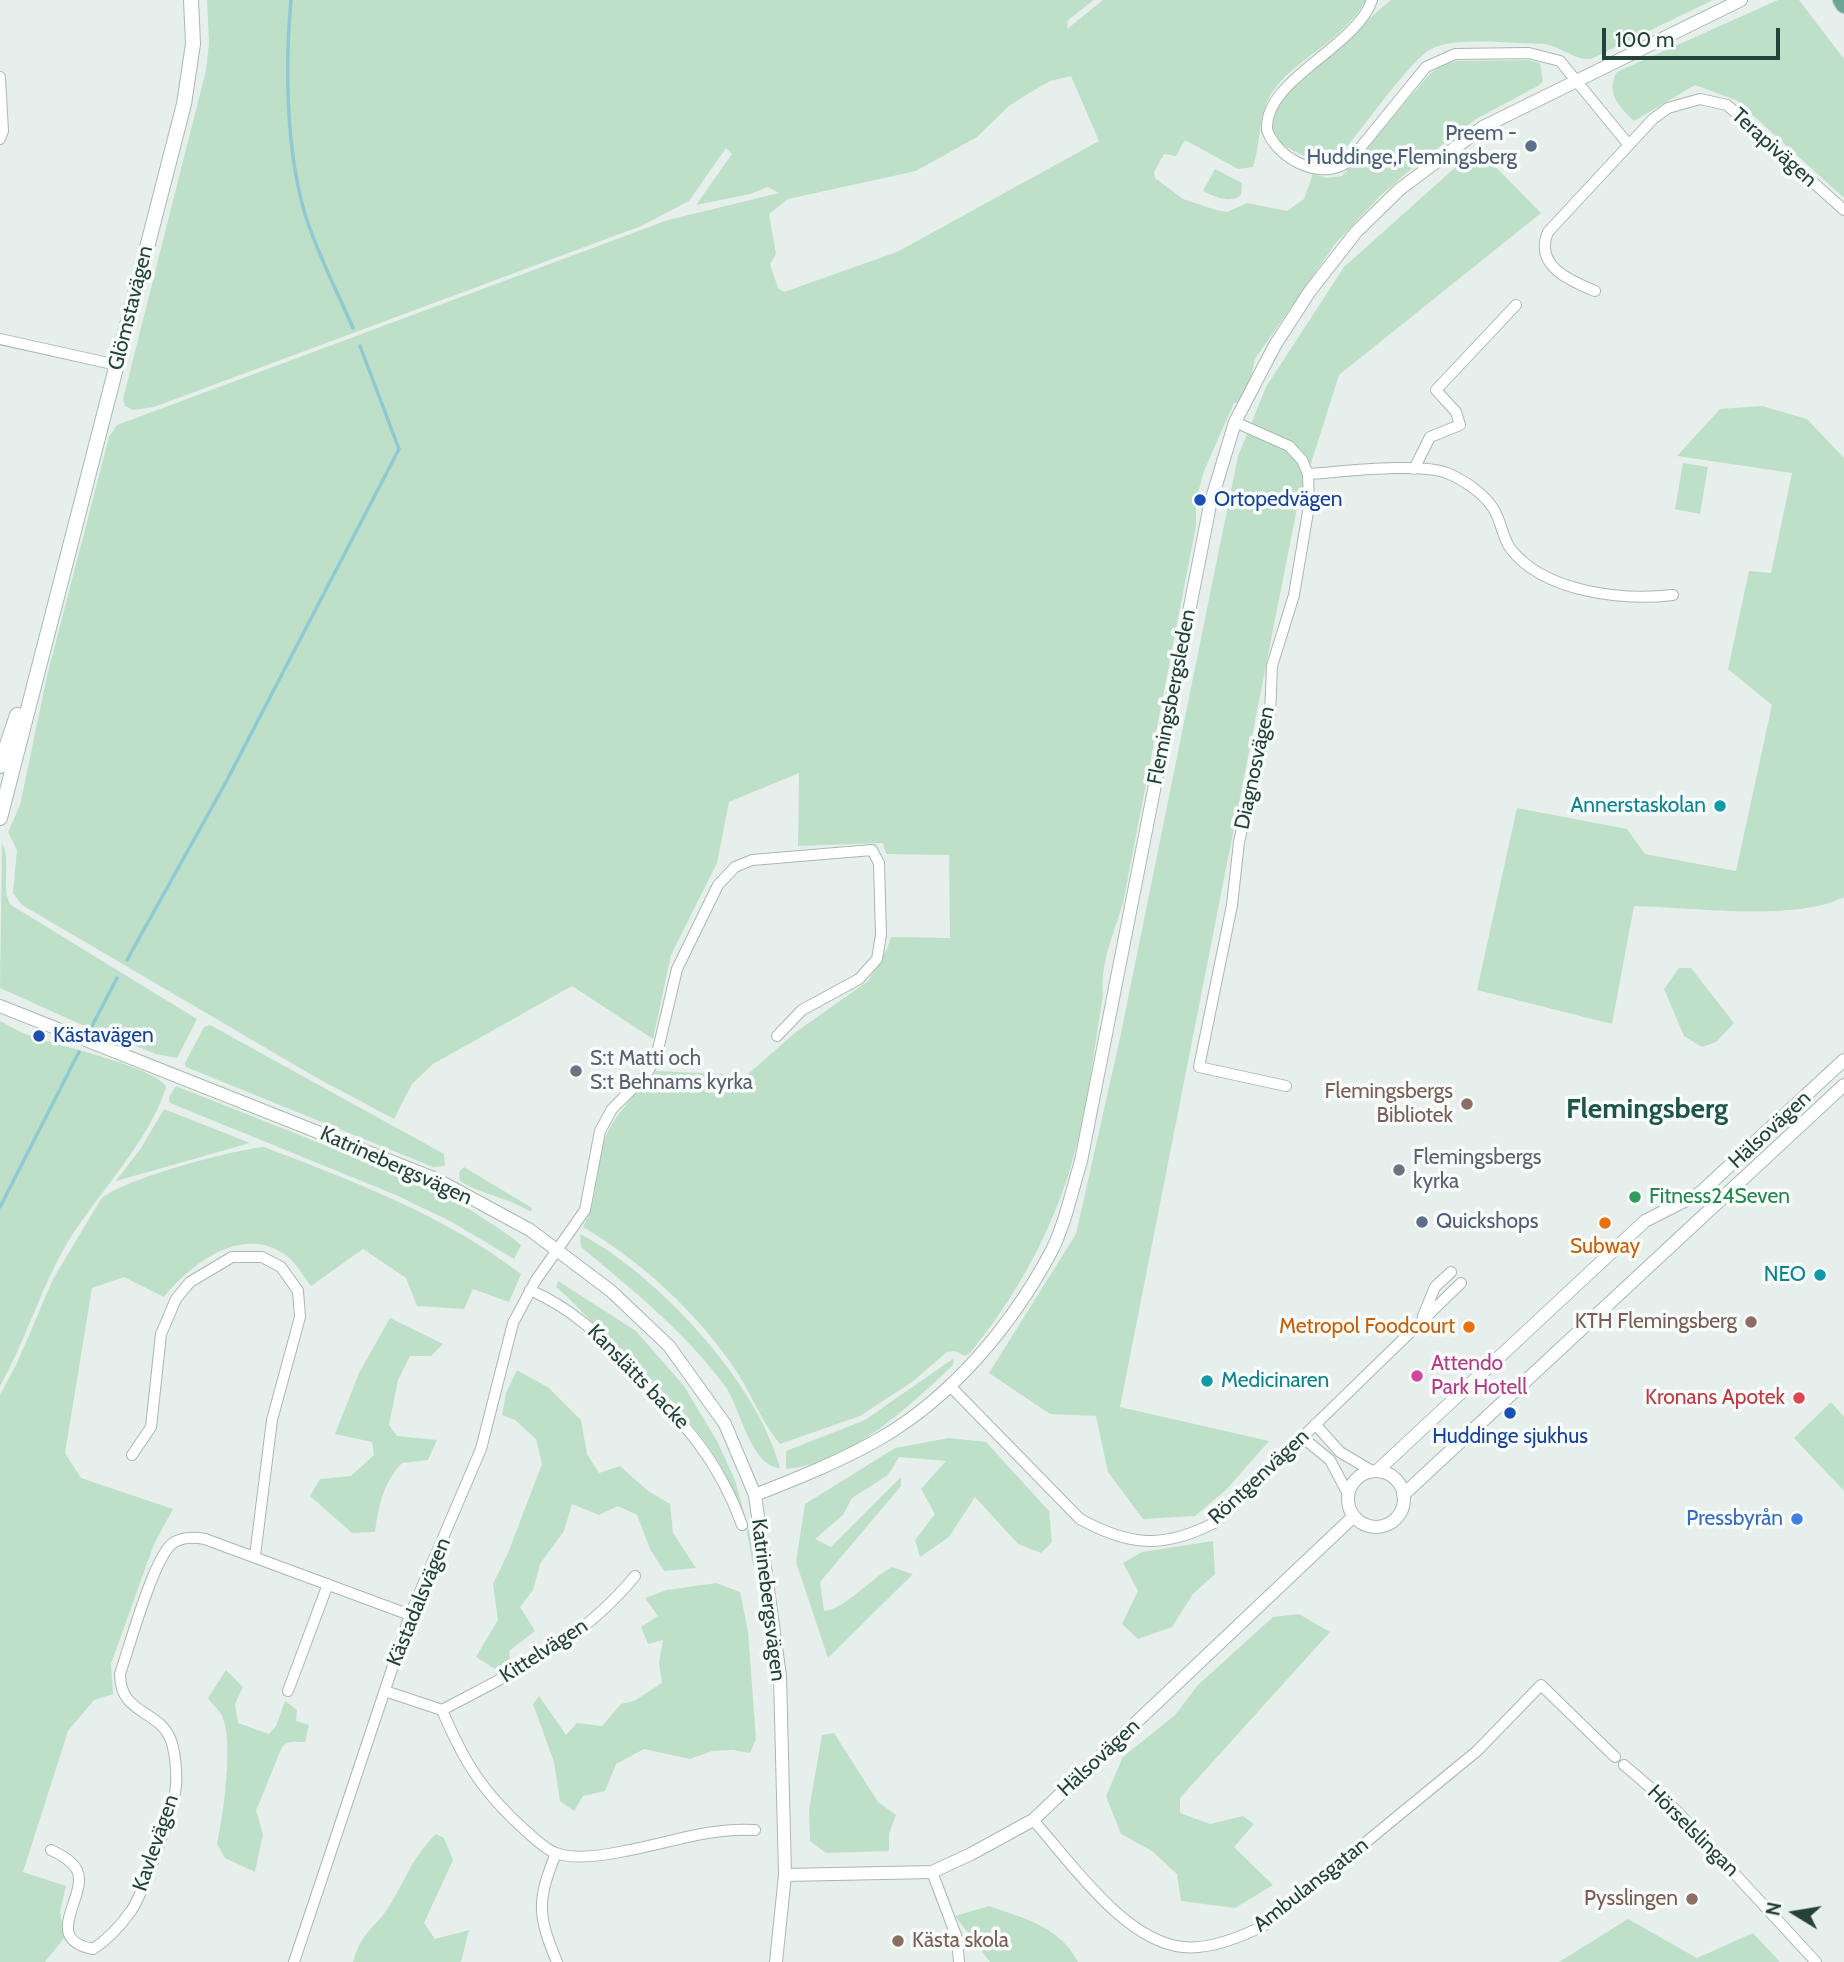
<!DOCTYPE html>
<html>
<head>
<meta charset="utf-8">
<style>
	body { margin:0 }
	#map { position:relative; width:1844px; height:1962px; overflow:hidden; background:#e6efeb; font-family:Cabin,sans-serif }
	canvas { display:block }
	.north { position:absolute; left:1760px; top:1878px; width:70px; height:70px; -webkit-text-stroke:5px #f7fbf9; paint-order:stroke; rotate:281deg; font-size:19px; font-weight:700; line-height:28px; text-align:center; color:#24423a }
	.north::after { content:''; display:block; margin:auto; width:24px; height:32px; background:#24423a; clip-path:polygon(50% 0,100% 100%,50% 72%,0 100%) }
	.scale { position:absolute; left:1602px; top:28px; width:178px; height:32px; box-sizing:border-box; border:4px solid #24423a; border-top:0; padding-left:9px; font-size:21px; line-height:24px; white-space:nowrap; color:#24423a; -webkit-text-stroke:5px #f7fbf9; paint-order:stroke }
</style>
</head>
<body>
<div id="map">
<canvas width="1844" height="1962"></canvas>
<div class="north">N</div>
<div class="scale">100 m</div>
</div>
<script>
const context = document.querySelector('canvas').getContext('2d');
context.lineJoin = 'round';
function fill(path, color) {
  context.fillStyle = color;
  context.fill(path, 'evenodd');
}
function strokePath(path, color, width, dash) {
  context.strokeStyle = color;
  context.lineWidth = width;
  context.lineCap = dash ? 'butt' : 'round';
  context.setLineDash(dash || []);
  context.stroke(path);
}
function label(font, color, halo, rows, align = 'center') {
  context.font = font + ' Cabin,sans-serif';
  context.lineWidth = 7;
  context.setLineDash([]);
  context.textBaseline = 'middle';
  context.strokeStyle = halo;
  context.fillStyle = color;
  for (const [text, x, y, turn = 0] of rows) {
    context.save();
    context.translate(x, y);
    context.rotate((+turn || 0) * Math.PI / 180);
    context.textAlign = isNaN(turn) ? turn : align;
    if (halo) context.strokeText(text, 0, 0);
    context.fillText(text, 0, 0);
    context.restore();
  }
}
fill(new Path2D(`
	M207 0H1094L1068 20 1067 29 1103 0H1366C1343 42 1293 59 1271 94 1258 115 1261 143 1253 167L1238 169 1185 140 1176 156 1164 154 1154 172 1155 178 1183 199 1216 210 1227 212 1247 203 1287 211 1304 199 1313 174 1327 178 1342 176 1429 75 1439 67 1456 61 1529 60 1540 63 1543 81 1538 86 1476 119 1410 170 1379 197 1335 244 1255 359 1246 401 1234 403 1204 471 1196 500V526L1123 903C1114 933 1100 963 1103 995 1094 1049 1088 1106 1073 1159 1053 1230 1016 1297 970 1353L965 1356 955 1351 947 1352 912 1382 860 1416 780 1444C761 1422 750 1390 733 1366 693 1309 643 1263 583 1227 597 1202 595 1180 601 1153 607 1119 635 1096 656 1071L747 1075 796 1032 868 981 887 949 891 937 950 938 949 855 886 854 883 843 798 846 799 773 729 802 717 863 671 955 653 1039 572 986 433 1064 412 1084 394 1119 317 1078 22 905 13 893 17 850 8 832 20 805 47 676 109 437 117 425 668 220 779 193 768 187 750 194 696 205 732 154 726 148 689 201 641 226 154 407 133 410 125 406 123 399 206 70 209 43ZM1071 76 1099 141 897 252 784 292 778 288 770 264 776 254 769 214 788 199 916 171 977 137 1009 106 1029 93 1050 81Z
	M1391 0H1713L1591 59C1573 60 1562 47 1545 44 1515 44 1457 36 1431 49 1410 60 1359 134 1339 156 1321 164 1311 160 1294 151 1279 144 1265 130 1273 113 1286 87 1318 67 1339 48 1357 32 1372 15 1391 0Z
	M1778 0H1799L1844 59V198L1736 100 1695 85 1634 121C1619 107 1605 92 1617 72Z
	M1477 148 1541 213 1339 375 1297 508 1120 1407 1269 1441 1226 1490 1195 1516 1143 1519 1108 1472 1096 1416 1050 1414 989 1373 1076 1234 1120 1038 1238 456 1266 387 1344 267Z
	M1215 169 1242 183 1241 195C1230 204 1215 197 1203 191Z
	M1762 406 1807 419 1844 458V897C1796 922 1690 907 1634 906L1612 1024 1477 990 1517 808 1627 829 1645 854 1736 871 1772 705 1728 669 1749 571 1771 573 1792 473 1677 456 1720 409Z
	M1683 463 1708 467 1700 514 1675 509Z
	M2 843C12 862 0 889 11 905L197 1019 177 1058 156 1054 80 1024 0 988Z
	M1679 968H1691L1734 1023 1716 1042 1702 1047 1684 1036 1664 989Z
	M0 1021C13 1028 26 1035 40 1039 62 1046 159 1069 166 1087 150 1141 96 1195 66 1245 40 1290 26 1340 0 1386Z
	M210 1025 444 1154 445 1166 433 1167 186 1067 185 1063 204 1027Z
	M176 1086 390 1171 469 1209 510 1236 521 1245 514 1259 450 1221 396 1195 170 1103 169 1097Z
	M164 1109 250 1143 116 1181 141 1148Z
	M264 1147C353 1181 444 1215 521 1274L509 1302 473 1289 464 1309 417 1306 406 1278 363 1249 311 1286C304 1277 296 1263 287 1256 244 1223 191 1263 164 1297L124 1277 92 1288 65 1453 81 1478 173 1509 154 1544 111 1664 113 1694 94 1700 68 1731 23 1872 66 1886 60 1911 64 1938 45 1962H0V1395L17 1363 53 1279 101 1199C123 1179 232 1150 264 1147Z
	M464 1167 532 1208 531 1212C507 1197 485 1196 460 1181L459 1172Z
	M580 1234C656 1273 759 1384 780 1468 751 1467 740 1407 725 1386 684 1331 634 1291 581 1247Z
	M558 1281 636 1331 684 1386 717 1441 735 1480 758 1564 753 1565C749 1544 746 1522 738 1502 713 1435 653 1380 602 1332 586 1317 573 1301 556 1287Z
	M390 1318 443 1344 431 1356H410L398 1380 389 1425 397 1436 437 1440 428 1460 402 1463C383 1483 379 1505 375 1532L352 1533 310 1496 320 1479 351 1476 374 1455 372 1442 335 1434 359 1373Z
	M954 1358 953 1365C908 1407 851 1463 786 1469V1451L865 1420Z
	M517 1370 549 1388 581 1420 587 1454 599 1473 620 1466 648 1491 670 1504 673 1533 696 1568 664 1571 650 1549 637 1515 618 1506 599 1515 572 1504 564 1531 540 1564 533 1590 520 1607 535 1631 509 1651 511 1666 498 1671 476 1657 498 1620 493 1584 508 1553 542 1464 536 1439 515 1420 502 1415 506 1393Z
	M1831 1402 1844 1417V1491L1794 1438Z
	M949 1438 986 1442 1049 1511 1052 1542 1041 1553 1018 1544 975 1497 949 1537 920 1557 915 1540 935 1514 921 1489 946 1461 899 1457 888 1475 852 1498 843 1515 815 1539 831 1547 901 1477V1486L820 1582 824 1611C845 1609 870 1579 892 1567L913 1574 828 1658 796 1562 805 1504 895 1448Z
	M1213 1541 1215 1574 1193 1594 1172 1627 1138 1639 1122 1624 1138 1591 1123 1563 1142 1552Z
	M716 1583 740 1592 748 1631 756 1739 750 1753 733 1750 712 1751 690 1759 644 1749 616 1764 605 1791 583 1796 574 1811 560 1801 554 1762 533 1704 539 1696 566 1735 577 1723 602 1726 621 1704 634 1701 662 1683 659 1663 663 1640 648 1644 641 1627 658 1616 645 1598 667 1590Z
	M1299 1614 1330 1632 1180 1798V1813L1210 1824 1243 1816 1254 1824 1234 1847 1273 1885 1235 1908 1181 1901 1177 1874 1152 1851 1121 1834 1106 1796 1123 1757 1175 1715 1198 1685 1273 1617Z
	M226 1670 243 1687 235 1704 238 1723 269 1734 276 1726 285 1701 297 1710 296 1721 309 1725 305 1742C297 1742 289 1740 283 1746 280 1749 262 1799 256 1810L263 1834 255 1872 225 1858 217 1844C223 1816 234 1742 222 1716 219 1710 212 1704 208 1698Z
	M834 1733 878 1802 896 1815 889 1834V1851L826 1853 810 1841 809 1810 822 1735Z
	M436 1834 444 1838 453 1860 424 1923 435 1939 469 1930 461 1962H353C363 1928 376 1929 391 1903 409 1874 411 1859 436 1834Z
	M989 1906C1026 1919 1059 1926 1078 1962H990L955 1916Z
	M1628 1919 1697 1958 1753 1933 1780 1962H1559Z`), '#bfe0c8');
strokePath(new Path2D(`
	M291 0C285 66 286 150 305 214 317 253 337 291 353 328
	M127 960 226 782 399 449 360 346
	M92 1026 117 978
	M0 1207 79 1052`), '#8ec9d4', 3.5);
const minor = new Path2D(`
	M1372 0C1357 47 1263 80 1267 130 1278 161 1327 184 1352 158L1426 67 1455 54 1529 53 1560 61 1628 144
	M0 77 3 131 0 139
	M1595 291C1568 280 1534 265 1548 232L1653 119 1668 108 1700 99 1727 105 1844 210
	M0 339 117 365
	M1235 422 1289 446 1302 460 1308 474 1309 506 1294 595 1272 666 1270 714 1239 842 1232 905 1199 1067 1286 1086
	M1414 469 1430 437 1460 425 1456 412 1436 390 1516 305
	M1308 474C1340 472 1420 462 1447 473 1464 480 1483 493 1493 508 1501 520 1502 536 1510 548 1543 592 1622 601 1673 595
	M530 1290C577 1311 599 1336 635 1373 683 1422 718 1458 742 1525
	M1423 1316 1435 1287 1451 1272
	M950 1386 1080 1519C1129 1546 1163 1549 1214 1523L1461 1283
	M1315 1424 1340 1452 1372 1471
	M1302 1437 1330 1460 1348 1494
	M132 1455 151 1427 161 1334 176 1299 190 1282 232 1257H262L281 1267 298 1291 300 1317 272 1420 255 1556
	M288 1691 328 1584
	M385 1691 442 1710C464 1762 483 1793 526 1831 534 1838 546 1850 556 1853 574 1860 606 1855 625 1851 668 1843 711 1827 755 1830
	M442 1710C515 1671 580 1643 635 1576
	M1624 1765 1674 1808 1816 1962
	M1033 1820C1070 1861 1124 1941 1183 1947 1210 1950 1241 1937 1265 1925L1477 1751 1541 1685 1615 1757
	M51 1850C61 1855 71 1860 77 1870 89 1896 40 1939 93 1949 107 1940 121 1925 131 1911 142 1896 175 1805 176 1785 177 1773 175 1749 170 1738 157 1709 120 1714 120 1674 129 1648 154 1556 173 1543 182 1537 195 1537 205 1539L410 1615
	M556 1853C537 1901 537 1914 557 1962
	M932 1872 957 1938 959 1962
	M294 1962 410 1615 481 1449 513 1323 536 1280 585 1210 600 1131 612 1109 645 1076 656 1058 677 969 718 885 735 867 752 860 872 850 879 863 881 935 877 959 859 979 802 1010 777 1036`);
const tertiary = new Path2D(`
	M0 1006 436 1179 530 1230 611 1291 669 1346 725 1424 755 1495 780 1676 785 1875 776 1962
	M1377 1471 1645 1221 1700 1193 1844 1060
	M1348 1499a28 28 0 1 1 56 0a28 28 0 1 1-56 0Z
	M755 1495C798 1478 841 1461 881 1438 953 1396 1012 1325 1051 1252 1065 1225 1072 1190 1081 1161L1210 505 1235 422 1275 345 1310 291 1356 232 1400 189 1483 127 1741 0
	M1403 1495 1844 1085
	M785 1875 932 1872 971 1854 1033 1820 1354 1516`);
const secondary = new Path2D(`
	M0 766 17 715
	M0 818 184 104 193 44 191 0`);
const primary = new Path2D(`
	M1841 0 1844 5`);
strokePath(minor, '#a8b8b2', 12);
strokePath(tertiary, '#a8b8b2', 14);
strokePath(secondary, '#a4bbb3', 16);
strokePath(primary, '#c2cac8', 18);
strokePath(minor, '#fff', 10);
strokePath(tertiary, '#fff', 12);
strokePath(secondary, '#fff', 14);
strokePath(primary, '#6aa596', 16);
for (const [x, y, r, color] of [
	[1531,146,7,"#5c6f8a"],
	[1200,500,7,"#1a4fb4"],
	[1720,806,7,"#0f9aa8"],
	[39,1036,7,"#1a4fb4"],
	[576,1071,7,"#6b7280"],
	[1467,1104,7,"#8d6e63"],
	[1399,1170,7,"#6b7280"],
	[1635,1197,7,"#2e9e5b"],
	[1422,1222,7,"#5c6f8a"],
	[1605,1223,7,"#e8710a"],
	[1820,1275,7,"#0f9aa8"],
	[1751,1322,7,"#8d6e63"],
	[1469,1327,7,"#e8710a"],
	[1417,1376,7,"#d1479c"],
	[1207,1381,7,"#0f9aa8"],
	[1799,1398,7,"#e0444e"],
	[1510,1413,7,"#1a4fb4"],
	[1797,1519,7,"#3f7fe0"],
	[1692,1899,7,"#8d6e63"],
	[898,1941,7,"#8d6e63"]
]) {
  const dot = new Path2D();
  dot.arc(x, y, r, 0, 2 * Math.PI);
  context.fillStyle = color;
  context.fill(dot);
  strokePath(dot, '#f7fbf9', 2.5);
}
label('21px', '#4e5e75', '#f7fbf9', [
	["Preem -",1517,134],
	["Huddinge,Flemingsberg",1517,158],
	["Quickshops",1436,1222,"left"]
], 'right');
label('21px', '#24423a', '#f7fbf9', [
	["Terapivägen",1774,148,42],
	["Glömstavägen",131,308,-76],
	["Flemingsbergsleden",1172,697,-79],
	["Diagnosvägen",1255,768,-78],
	["Hälsovägen",1770,1130,-43],
	["Katrinebergsvägen",396,1166,24],
	["Kanslätts backe",638,1377,46],
	["Röntgenvägen",1259,1477,-43],
	["Katrinebergsvägen",768,1600,83],
	["Kästadalsvägen",419,1602,-68],
	["Kittelvägen",544,1651,-33],
	["Hälsovägen",1099,1758,-43],
	["Hörselslingan",1693,1831,45],
	["Kavlevägen",156,1843,-71],
	["Ambulansgatan",1311,1885,-38]
]);
label('21px', '#164399', '#f7fbf9', [
	["Ortopedvägen",1214,500],
	["Kästavägen",53,1036],
	["Huddinge sjukhus",1510,1437,"center"]
], 'left');
label('21px', '#0d838f', '#f7fbf9', [
	["Annerstaskolan",1706,806],
	["NEO",1806,1275],
	["Medicinaren",1221,1381,"left"]
], 'right');
label('21px', '#5b616d', '#f7fbf9', [
	["S:t Matti och",590,1059],
	["S:t Behnams kyrka",590,1083],
	["Flemingsbergs",1413,1158],
	["kyrka",1413,1182]
], 'left');
label('21px', '#785e54', '#f7fbf9', [
	["Flemingsbergs",1453,1092],
	["Bibliotek",1453,1116],
	["KTH Flemingsberg",1737,1322],
	["Pysslingen",1678,1899],
	["Kästa skola",912,1941,"left"]
], 'right');
label('21px', '#27864d', '#f7fbf9', [
	["Fitness24Seven",1649,1197]
], 'left');
label('21px', '#c56008', '#f7fbf9', [
	["Subway",1605,1247],
	["Metropol Foodcourt",1455,1327,"right"]
]);
label('21px', '#b23c85', '#f7fbf9', [
	["Attendo",1431,1364],
	["Park Hotell",1431,1388]
], 'left');
label('21px', '#be3a42', '#f7fbf9', [
	["Kronans Apotek",1785,1398]
], 'right');
label('21px', '#366cbe', '#f7fbf9', [
	["Pressbyrån",1783,1519]
], 'right');
label('bold 28px', '#1f5548', '#f7fbf9', [
	["Flemingsberg",1647,1110]
]);
</script>
</body>
</html>
